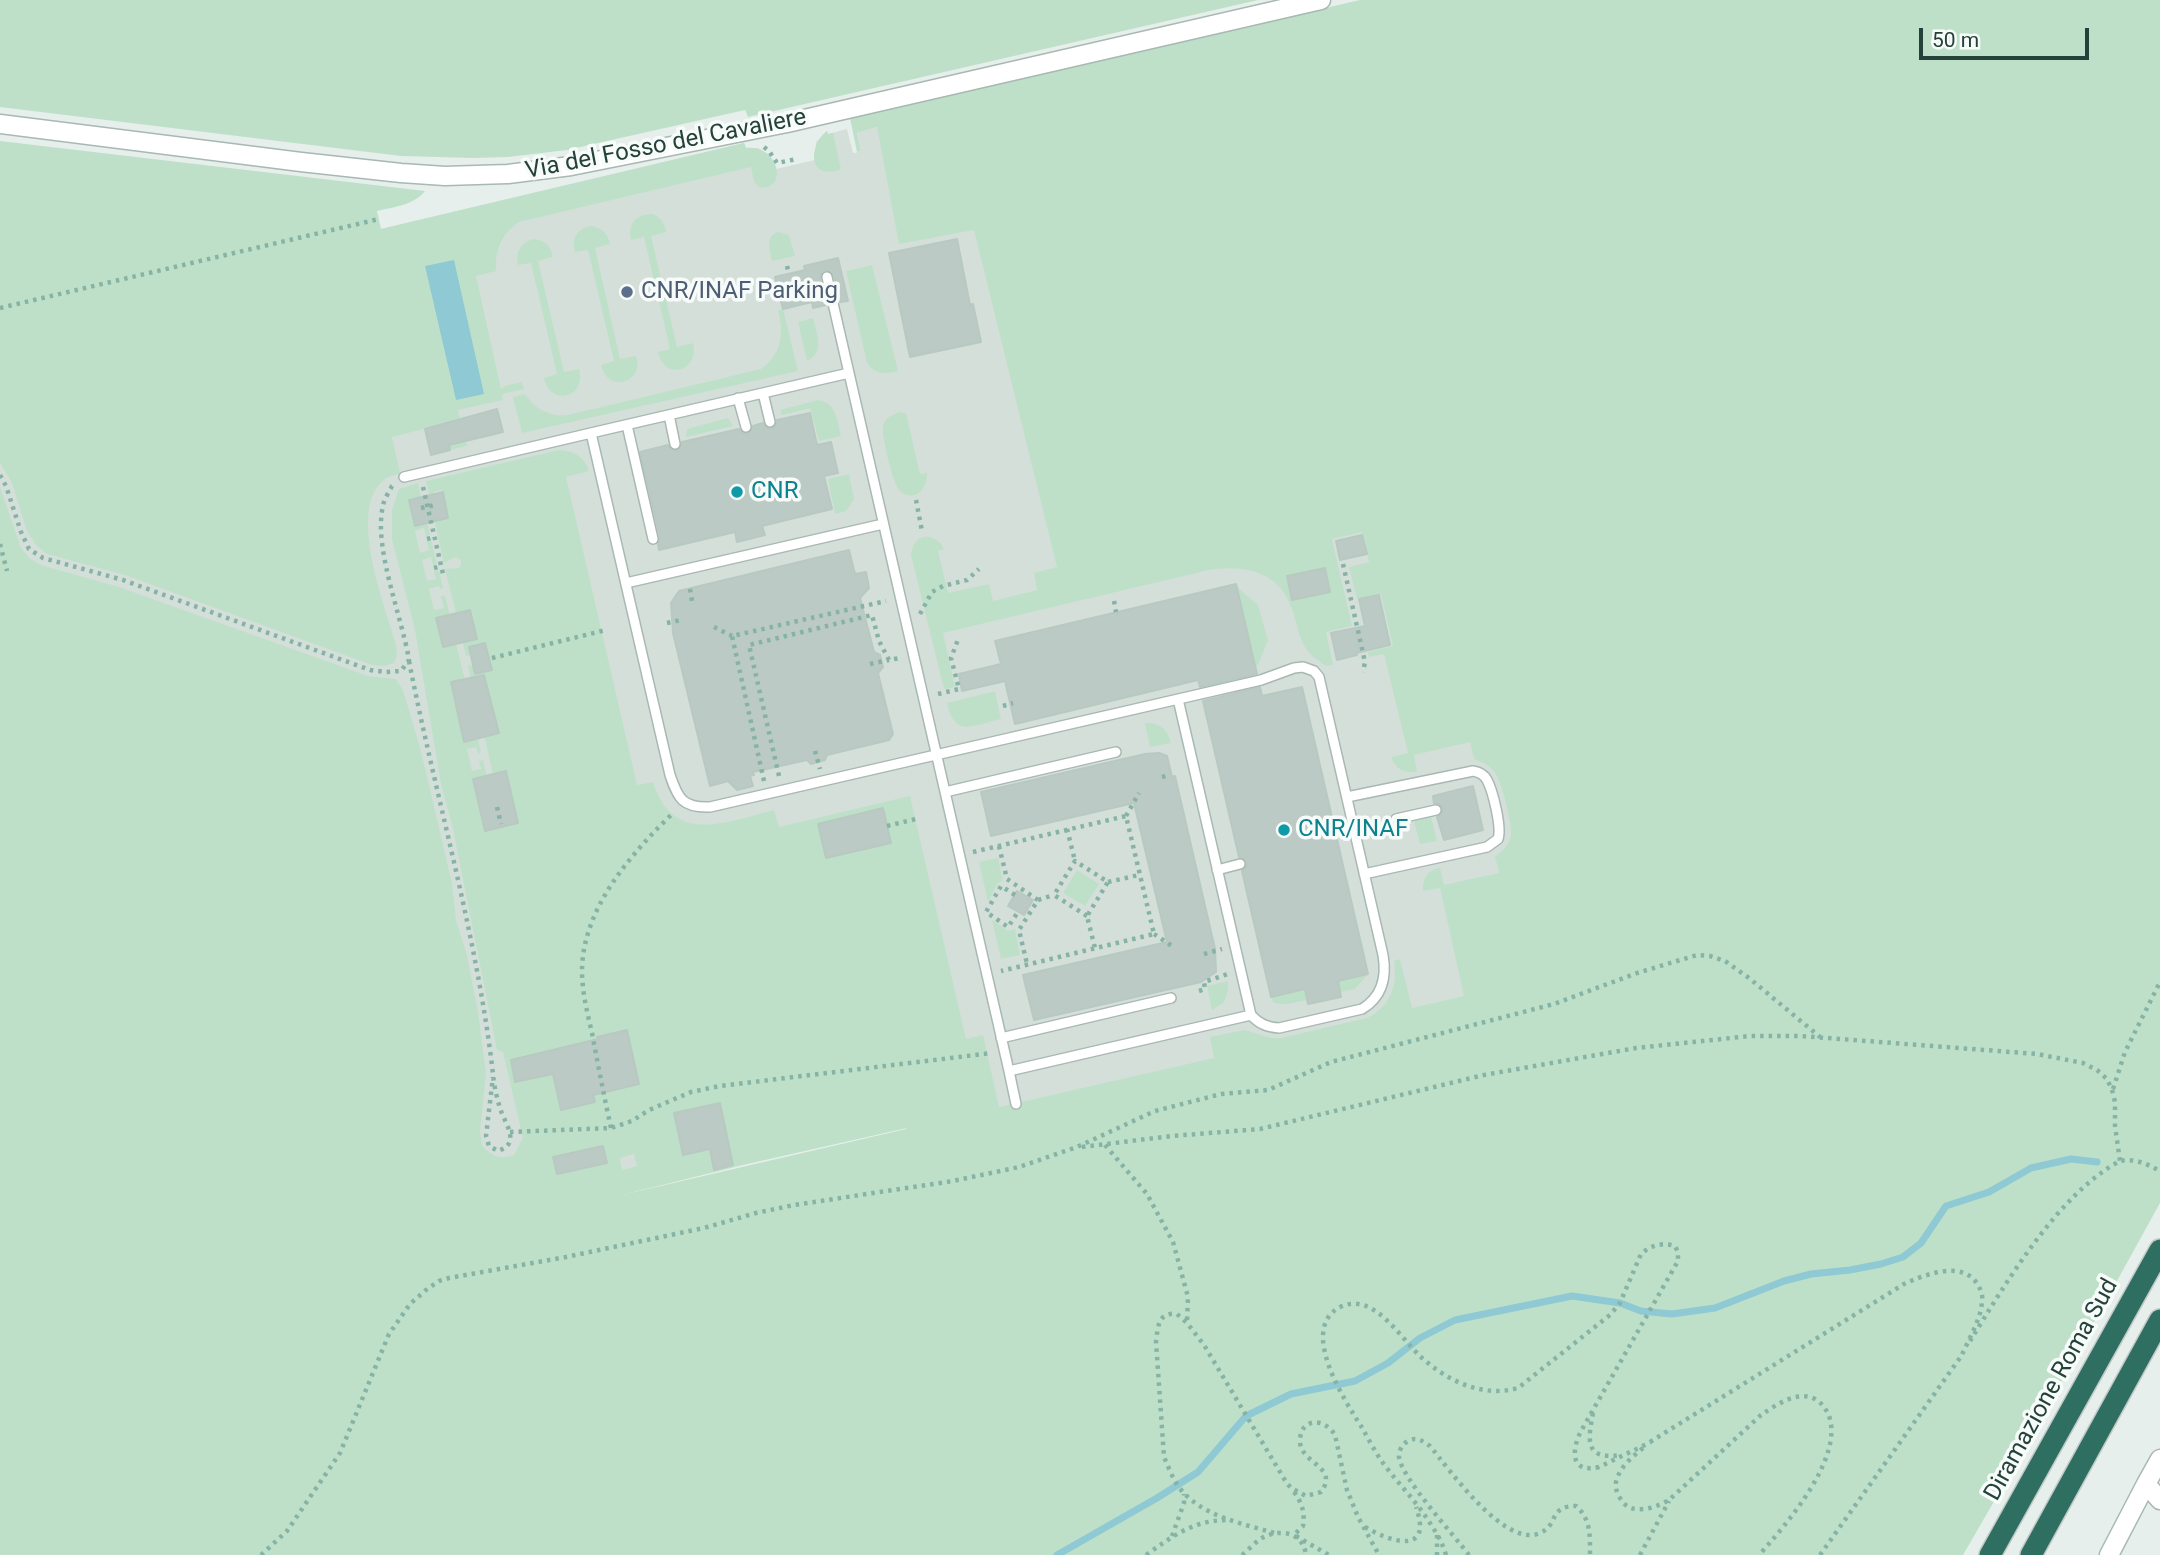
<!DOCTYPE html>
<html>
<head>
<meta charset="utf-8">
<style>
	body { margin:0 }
	#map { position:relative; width:2160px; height:1555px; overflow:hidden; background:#e6efeb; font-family:Roboto,sans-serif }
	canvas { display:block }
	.scale { position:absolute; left:1919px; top:28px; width:170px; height:32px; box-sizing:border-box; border:4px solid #24423a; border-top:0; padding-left:9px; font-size:21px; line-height:24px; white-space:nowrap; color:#24423a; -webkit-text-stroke:5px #f7fbf9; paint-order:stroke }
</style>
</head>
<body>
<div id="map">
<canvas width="2160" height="1555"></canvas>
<div class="scale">50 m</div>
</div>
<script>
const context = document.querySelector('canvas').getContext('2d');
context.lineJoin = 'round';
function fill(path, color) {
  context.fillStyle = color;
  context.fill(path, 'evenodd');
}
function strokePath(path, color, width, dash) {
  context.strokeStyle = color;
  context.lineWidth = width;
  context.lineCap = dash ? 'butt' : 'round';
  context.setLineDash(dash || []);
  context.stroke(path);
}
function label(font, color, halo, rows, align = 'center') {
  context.font = font + ' Roboto,sans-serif';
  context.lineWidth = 7;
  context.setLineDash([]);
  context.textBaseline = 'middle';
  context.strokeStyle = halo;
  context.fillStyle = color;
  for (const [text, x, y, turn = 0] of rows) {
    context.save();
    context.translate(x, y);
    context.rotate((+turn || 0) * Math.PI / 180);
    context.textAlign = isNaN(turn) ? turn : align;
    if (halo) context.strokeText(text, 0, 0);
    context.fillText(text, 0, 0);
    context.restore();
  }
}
fill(new Path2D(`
	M1391 12 1614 965 1466 1002 747 1164 0 1347V319L744 143 746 148H758L770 155 776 169 815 160 816 142 827 131 828 134 847 129 853 153H855L861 151 857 133 877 127Z`), '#d4dfda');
fill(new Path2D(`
	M0 0H1258L748 117 745 110 567 150 508 157 473 158 401 156 0 107Z
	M1360 0H2160V1203L2022 1453 1963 1555H0V487L21 548 29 558 41 565 119 587 368 676 396 679 403 690 421 751 452 883 456 920 467 955 478 1012 486 1074 480 1131 482 1146C493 1156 499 1160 514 1155L523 1138 503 1052 497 1050 453 829 441 784 415 630 392 539V510L399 489 418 483 423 505 409 501 414 522 424 510 430 535 426 536 424 528 415 531 420 553 429 550 427 541 431 540 437 564 433 565 431 557 422 560 427 581 436 579 434 571 439 570 443 588 440 589 439 586 429 589 434 610 444 608 441 596H445L453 628 446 621 437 623 443 647 452 645 450 636 454 635 467 689 463 690 460 680 451 682 457 709 475 725 481 753 478 754 476 747 467 749 472 771 481 769 479 761 483 760 492 797 487 798 482 776 473 778 480 808 518 823 506 771 498 773V796L481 722 498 733 486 682 475 698 468 666 473 665 476 674 492 670 485 643 469 647 470 655 466 656 461 635 475 632 470 610 461 612 460 629 445 569 459 568 461 564V560L456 557 444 563 432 509 439 520 448 517 442 490 433 492 435 503 431 504 426 481 559 450C574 451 584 456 589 471L566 477 637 785 653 782C673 846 726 822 774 810L779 827 910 796 966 1039 983 1035 999 1107 1214 1058 1210 1037 1244 1030 1272 1038H1281L1367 1018C1390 1007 1398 985 1394 961L1400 959 1412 1008 1464 996 1440 888 1423 891C1422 879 1427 870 1440 868L1444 885 1499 873 1495 856C1503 852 1510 843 1511 834 1512 823 1501 778 1493 770 1488 764 1481 762 1474 759L1470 742 1414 755 1417 772C1404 773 1396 770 1391 757L1408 753 1384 654 1369 657 1368 652 1393 646 1381 594 1357 599 1349 567 1369 562 1362 532 1332 539 1352 626 1326 632 1333 665 1326 666C1294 646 1302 631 1289 602 1275 569 1240 566 1209 570L943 633 955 687 944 689 911 555C913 533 935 531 944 549L938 551 948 593 989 584 993 601 1037 590 1034 573 1057 567 974 230 899 244 877 127 857 133 861 151 857 152 850 118ZM627 1030 639 1084 610 1091 598 1037ZM582 1043 595 1102 561 1110 548 1051ZM539 1054 515 1081 511 1060ZM720 1104 733 1165 714 1169 710 1149 675 1113ZM906 1128V1129L617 1196 747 1164ZM602 1146 606 1163 557 1174 554 1156ZM634 1154 637 1166 622 1170 620 1158Z
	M827 131 828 134 833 133 841 169C836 171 829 173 823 171 807 165 815 139 827 131Z
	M0 141 425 191C414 205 394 207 377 211L381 229 744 143 746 148C778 145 789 188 761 188L754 182 751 167 519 222C501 235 495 249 496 271L476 276 501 389 505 386 522 382 524 389 502 394 503 400 458 410 467 446 450 450 443 424 392 437 400 473C396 475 389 476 385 479 346 508 385 606 396 644L397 656 394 663 385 666 372 665 125 575 47 554 36 545 27 531 12 483 0 463Z
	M653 214C661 218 665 223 666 232L651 236 677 347 693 343C700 372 664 381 658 352L670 349 644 237 631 240C627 224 636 214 653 214Z
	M590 226C601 227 608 233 610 244L595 248 620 359 636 356C645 383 607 394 601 365L614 361 588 250 575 252C571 239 577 229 590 226Z
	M778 232 789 235 795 256 772 261C770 250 764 237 778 232Z
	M533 239C545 240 551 246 553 257L538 261 564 372 579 369C587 398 550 407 544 378L557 374 531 263 518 265C515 252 520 243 533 239Z
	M872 265 898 371C886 374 875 375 867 363L846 271Z
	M783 309 798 371 522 433 513 397 525 394C535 409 549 417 568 415L761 369C782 353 784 335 778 310Z
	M813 318C817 335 825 352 807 361L798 322Z
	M818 400C837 403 837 420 841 436L819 441 810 408 782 415 780 410Z
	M899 412 906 413 920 474 927 473C928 487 915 504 900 491 893 485 882 438 883 428 884 423 884 423 887 418Z
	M728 418 733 426 686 437 687 429Z
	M849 474 854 499 846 511 835 514 828 479Z
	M1236 586 1258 605 1268 640 1258 665 1255 667Z
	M995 691 1001 719C973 725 955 739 947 703Z
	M1145 723C1159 722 1168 729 1171 743L1150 747Z
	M1431 817 1437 841 1420 844 1414 821Z
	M998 858 1003 881 998 883 988 902 979 862Z
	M1077 870 1099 884 1085 906 1063 893Z
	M992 920 1008 931 1015 929 1020 955 1001 959Z
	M1368 974 1355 989 1340 992 1338 981Z
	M1228 981V990L1224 1002 1212 1010 1207 986Z
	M1305 989 1307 1000C1296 1002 1284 1007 1273 1002L1271 997Z`), '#bfe0c8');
fill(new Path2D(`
	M454 260 484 394 456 400 425 266Z`), '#8ec9d4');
strokePath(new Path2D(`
	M1057 1555 1157 1498 1198 1472 1246 1416 1291 1394 1355 1381 1388 1363 1420 1338 1455 1320 1572 1296 1620 1303 1641 1311 1672 1314 1715 1308 1784 1281 1811 1274 1850 1270 1881 1264 1903 1257 1921 1243 1946 1206 1989 1192 2031 1168 2071 1159 2097 1162`), '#8ec9d4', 7);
const building = new Path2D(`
	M957 239 970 305 973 304 981 342 910 357 889 253Z
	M838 258 848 301 840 302 834 275 826 270 822 272 820 278 826 305 813 308 812 302 783 309 775 277 805 270 804 266Z
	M497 409 503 432 449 445 450 450 431 455 425 429Z
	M810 413 817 445 831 442 838 473 824 476 832 509 762 526 765 535 737 542 735 532 659 550 658 544 660 537 640 452 668 445 672 450 677 451 681 447 682 442 739 429 742 432 747 434 751 431 753 426 763 423 765 427 771 429 775 427 777 420Z
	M443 492 448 518 415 526 409 500Z
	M1362 535 1367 554 1340 560 1336 541Z
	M849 550 855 574 866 572 869 588 860 598 874 652 880 655 883 667 878 673 893 734 889 740 827 755 825 760 811 764 807 760 753 772 754 775 750 776 753 786 737 790 728 781 710 786 673 633 671 603 679 591Z
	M1325 568 1330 592 1292 600 1287 576Z
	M1236 584 1257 674 1200 687 1198 680 1015 724 1005 681 962 691 959 674 1001 664 995 641Z
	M1379 595 1390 645 1356 653 1357 655 1337 660 1331 633 1365 626 1359 599Z
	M470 610 477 639 443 647 436 618Z
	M485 643 492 670 475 674 469 647Z
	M484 675 499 733 464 742 451 682Z
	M1260 687 1262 696 1302 687 1368 974 1338 981 1341 997 1308 1004 1305 989 1271 997 1242 871 1245 868 1247 863 1244 859 1239 857 1203 701Z
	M1159 753 1167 756 1172 777 1175 776 1215 949 1216 972 1201 982 1034 1020 1023 975 1167 942 1134 803 991 836 981 792 1145 754Z
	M506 771 518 823 485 831 473 779Z
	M1473 786 1483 830 1444 840 1437 817 1442 813 1443 808 1439 804 1434 803 1433 796Z
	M883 808 891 843 826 858 818 824Z
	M1017 891 1033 900 1024 915 1008 906Z
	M627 1030 639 1084 593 1095 595 1102 561 1110 553 1074 515 1082 511 1060 598 1039 597 1037Z
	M720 1103 733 1165 714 1170 710 1149 683 1155 674 1113Z
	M603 1146 607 1163 557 1174 553 1157Z`);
fill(building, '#bbcac4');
strokePath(building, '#b8c9c2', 2);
const service = new Path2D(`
	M827 277 1009 1071 1251 1015
	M849 373 591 433 670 775C678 799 683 808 710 807L1261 680 1294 668 1303 667 1314 671 1319 677 1383 955C1387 978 1382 997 1362 1009L1279 1028C1267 1027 1259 1024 1251 1015L1178 699
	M763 393 770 422
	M738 398 746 427
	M669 415 675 444
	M627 425 653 539
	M404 477 591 433
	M626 583 883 524
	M945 792 1116 752
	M1347 797 1473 771C1479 772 1484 774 1487 780 1493 791 1502 828 1498 839L1487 847 1364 874
	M1396 819 1436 810
	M1217 870 1240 864
	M1001 1038 1171 998
	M1009 1071 1016 1104`);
const minor = new Path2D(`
	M0 124 301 162 401 173 445 176 508 174 571 166 787 123 1321 0
	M2160 1459 2146 1484 2160 1500
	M2109 1555 2146 1484`);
const motorway = new Path2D(`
	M1990 1555 2160 1250
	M2031 1555 2160 1320`);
strokePath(service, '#a8b8b2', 12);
strokePath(minor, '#a8b8b2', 21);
strokePath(motorway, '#c2cac8', 24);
strokePath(new Path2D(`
	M764 147 769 151 777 163 797 159
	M787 266 789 274
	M0 308 379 219
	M0 475 6 486 21 532 29 549 43 558 123 580 370 670 385 672 401 671 409 660C402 617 373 547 383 506 384 499 389 492 392 486L395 484
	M423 487 443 574
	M916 500 922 531
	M421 508 435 505
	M427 539 434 537
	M0 544 7 571
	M1343 564 1365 662 1363 672
	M434 568 441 566
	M690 589 692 601
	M1114 601 1116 612
	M920 614 932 592 943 586 967 580 979 569
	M667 623 681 620
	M714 627 732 636
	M492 658 606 630
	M409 661C436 799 477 935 493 1074 494 1086 497 1099 501 1111 504 1120 512 1131 510 1141 508 1147 503 1149 498 1151L489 1146 486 1136 493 1077
	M870 664 889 660
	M938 694 959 689 951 658 959 637
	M1003 706 1013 703
	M815 751 820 769
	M779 776 749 645 872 615 879 641 889 660 900 658
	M1162 777 1166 776
	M764 781 732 636 886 601
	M497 807 501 824
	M1126 816 1139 793
	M887 826 920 818
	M1067 829 1075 861
	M999 846 1007 879 1038 900 1019 930 1027 964
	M973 852 1126 816 1154 934 1001 971
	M1108 882 1139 875
	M1015 895 1001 886 986 912 1008 927 1018 912
	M1038 900 1054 895
	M1087 916 1054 895 1075 861 1108 882 1087 916 1095 948
	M1154 934 1175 948
	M1204 954 1222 949
	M1199 991 1205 989 1204 982 1228 974
	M2113 1089 2125 1052 2160 982
	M611 1128C604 1096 598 1065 592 1033 587 1012 582 991 582 970 583 907 632 853 674 812
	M510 1132 611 1128 632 1121 649 1110 691 1092 720 1086 992 1053
	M1105 1145 1147 1194 1173 1242 1188 1297 1187 1322
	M1082 1147 1172 1136 1260 1129 1484 1075 1636 1048 1750 1036H1801L2037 1054 2083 1063 2097 1070 2107 1079 2112 1090 2115 1102V1126L2120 1161
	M1970 1341C2006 1283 2058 1194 2120 1161 2135 1158 2147 1164 2160 1171
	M1593 1413C1588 1440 1584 1460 1620 1455
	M1650 1442 1904 1284C1924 1275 1963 1259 1978 1285 1981 1290 1983 1296 1982 1301 1981 1320 1968 1340 1961 1357
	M1643 1448C1632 1457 1619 1468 1616 1482 1615 1488 1617 1493 1620 1498 1630 1517 1655 1508 1669 1500L1761 1415C1776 1405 1797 1390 1815 1399 1822 1403 1826 1409 1829 1416 1844 1458 1786 1525 1759 1555
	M1294 1492C1302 1503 1305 1512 1303 1526L1294 1535 1329 1555
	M1365 1527C1392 1543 1433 1555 1416 1507
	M1274 1533C1241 1523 1200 1516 1178 1486 1172 1477 1168 1466 1164 1457L1156 1342C1158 1326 1158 1312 1177 1314L1187 1323 1204 1345 1286 1482 1291 1488 1306 1496 1321 1492C1340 1466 1299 1464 1300 1440 1301 1417 1325 1418 1335 1435L1347 1490 1358 1517 1379 1555
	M1437 1535V1555
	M1172 1536 1184 1503V1494
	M261 1555 287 1531 340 1453 389 1334 410 1304 426 1290 439 1281 449 1278 566 1257 704 1228 756 1213 794 1205 953 1181 1019 1167 1077 1147 1155 1111 1221 1094 1268 1090 1331 1062 1554 1004 1637 973 1697 955 1710 956 1725 961 1749 978 1820 1037
	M1146 1555C1173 1536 1192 1521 1226 1520
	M1242 1555C1248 1550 1254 1544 1260 1539 1278 1528 1303 1531 1306 1555
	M1446 1555C1442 1541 1434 1529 1426 1517 1413 1498 1397 1482 1383 1463 1375 1452 1368 1438 1361 1426 1345 1401 1298 1329 1340 1307 1374 1291 1400 1338 1421 1357 1447 1381 1483 1398 1518 1388L1610 1315 1620 1303 1641 1254C1651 1245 1663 1242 1675 1246L1678 1252V1261L1581 1431C1572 1449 1569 1474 1599 1467L1651 1442
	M1469 1555C1454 1535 1402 1479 1399 1457 1399 1449 1403 1443 1410 1440 1418 1437 1424 1442 1430 1446 1449 1469 1505 1549 1540 1533 1559 1525 1548 1506 1576 1506 1591 1519 1590 1536 1590 1555
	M1640 1555 1669 1501
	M1820 1555 1962 1355`), '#86b3a5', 4.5, [3.5, 5]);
strokePath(service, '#fff', 9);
strokePath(minor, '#fff', 18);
strokePath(motorway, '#2f6f62', 21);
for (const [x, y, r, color] of [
	[627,292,7,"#5c6f8a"],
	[737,492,7,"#0f9aa8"],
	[1284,830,7,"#0f9aa8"]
]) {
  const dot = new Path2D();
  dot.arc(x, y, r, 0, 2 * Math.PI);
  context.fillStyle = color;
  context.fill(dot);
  strokePath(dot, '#f7fbf9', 2.5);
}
label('24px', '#24423a', '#f7fbf9', [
	["Via del Fosso del Cavaliere",666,145,-11],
	["Diramazione Roma Sud",2052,1390,-61]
]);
label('24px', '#4e5e75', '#f7fbf9', [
	["CNR/INAF Parking",641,292]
], 'left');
label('24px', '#0d838f', '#f7fbf9', [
	["CNR",751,492],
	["CNR/INAF",1298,830]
], 'left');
</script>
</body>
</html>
